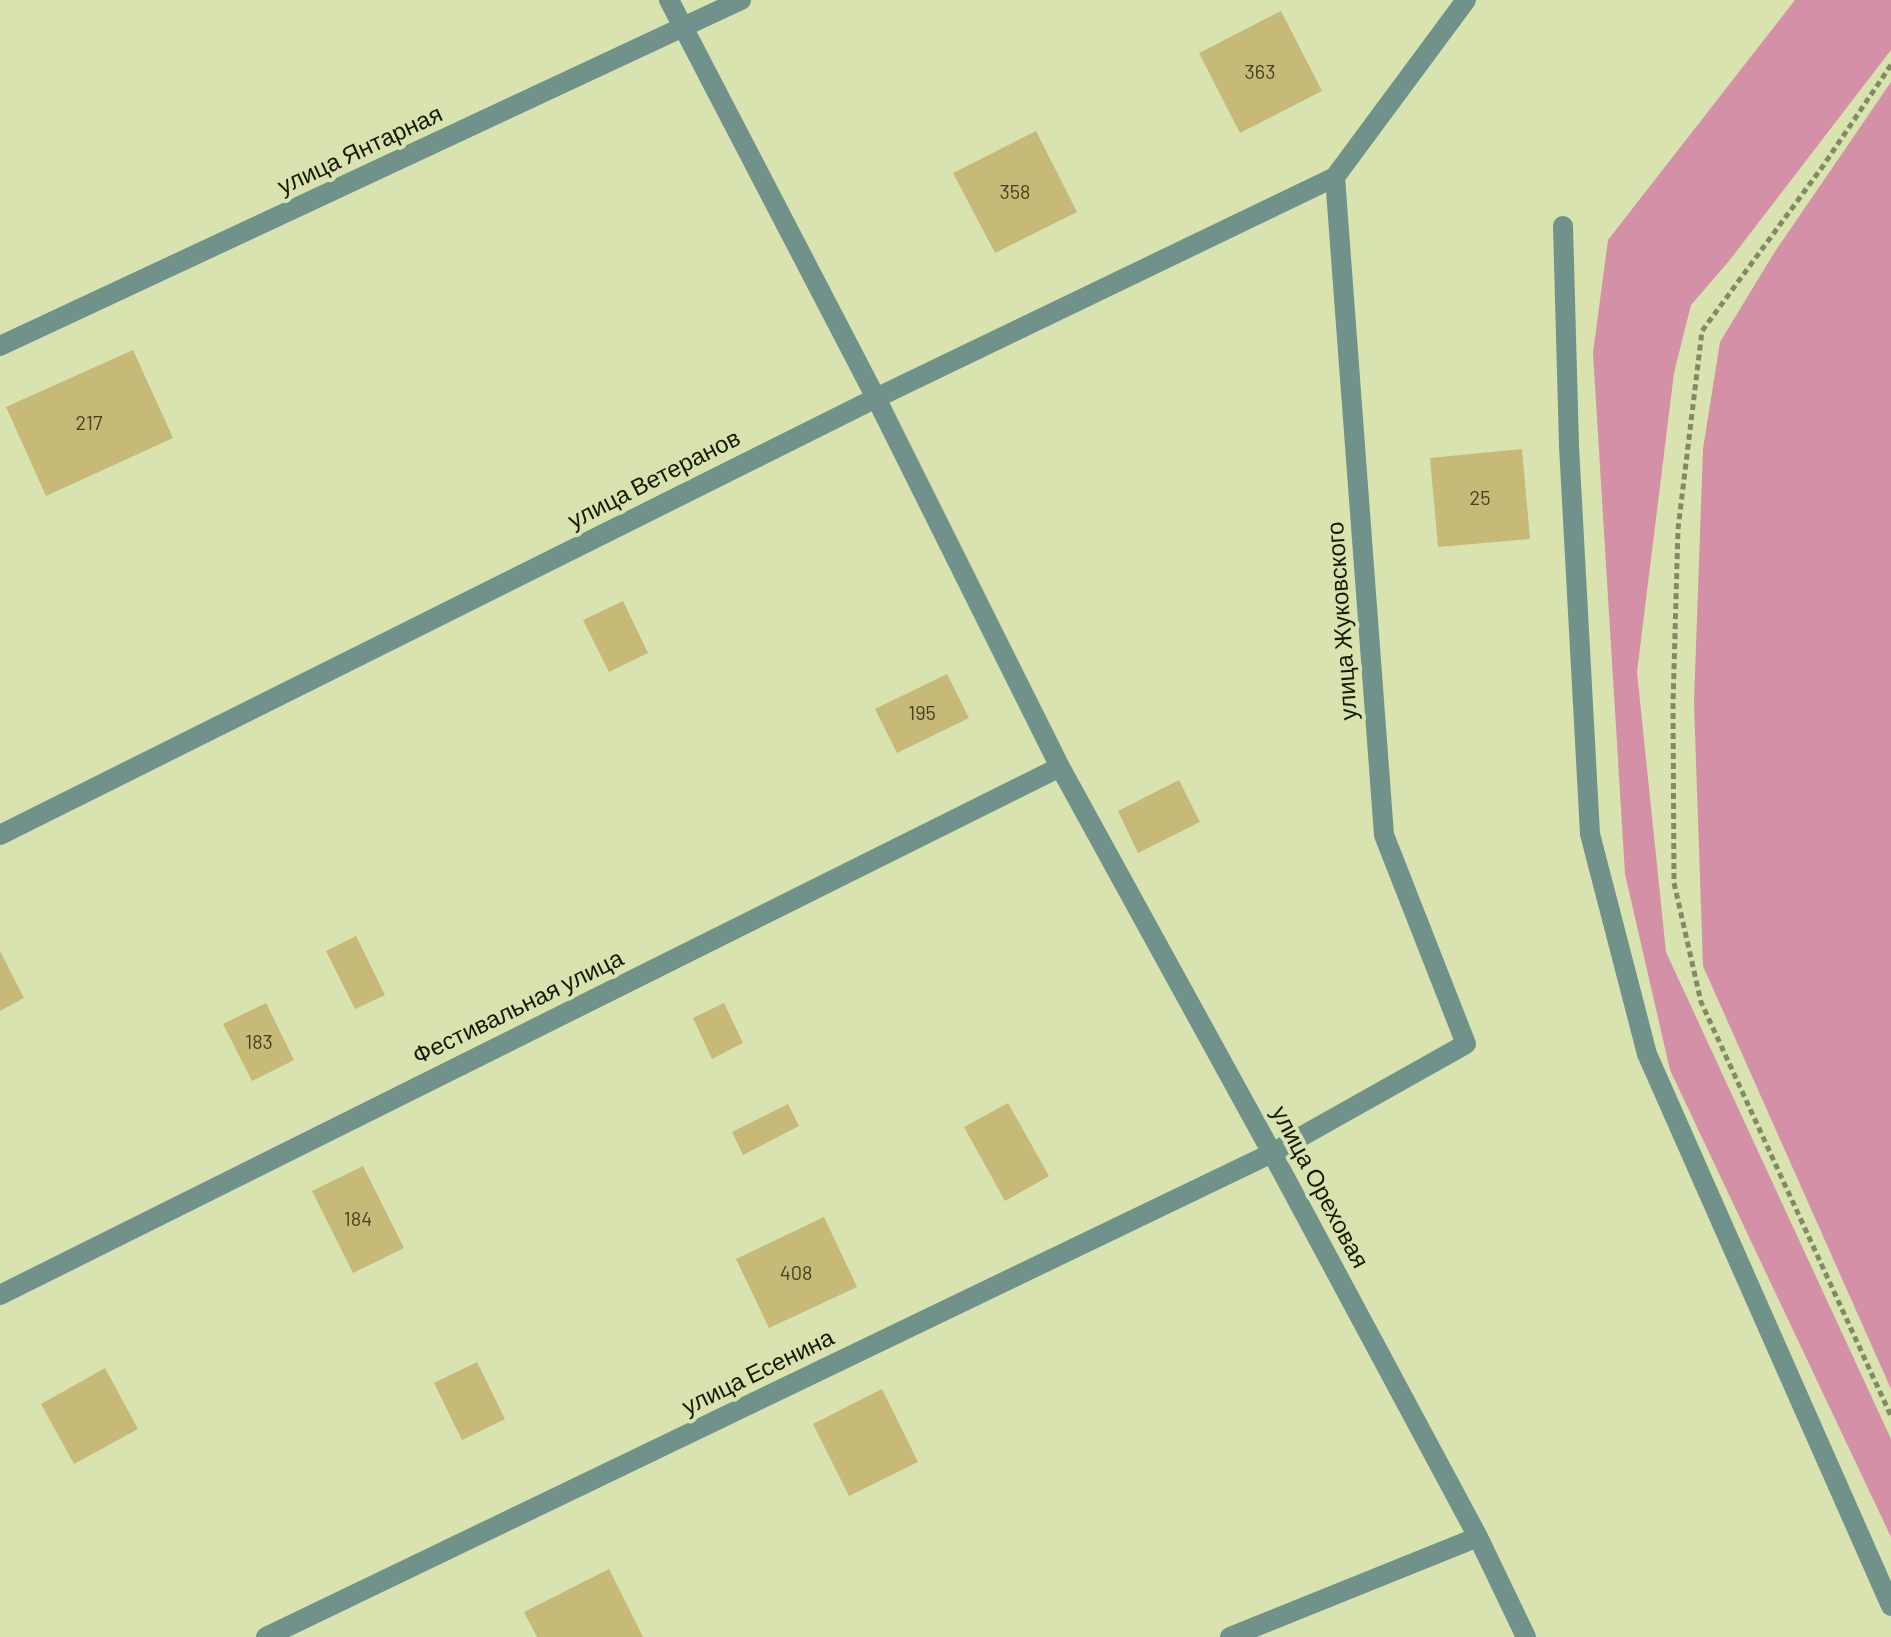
<!DOCTYPE html>
<html>
<head>
<meta charset="utf-8">
<style>
	body { margin:0 }
	canvas { display:block; background:#d8e3af }
</style>
</head>
<body>
<canvas width="1891" height="1637"></canvas>
<script>
const context = document.querySelector('canvas').getContext('2d');
context.lineJoin = 'round';
function fill(path, color) {
  context.fillStyle = color;
  context.fill(path, 'evenodd');
}
function strokePath(path, color, width, dash) {
  context.strokeStyle = color;
  context.lineWidth = width;
  context.lineCap = dash ? 'butt' : 'round';
  context.setLineDash(dash || []);
  context.stroke(path);
}
function label(font, color, halo, rows, align = 'center') {
  context.font = font + ' Barlow,sans-serif';
  context.lineWidth = 8;
  context.setLineDash([]);
  context.textBaseline = 'middle';
  context.strokeStyle = halo;
  context.fillStyle = color;
  for (const [text, x, y, turn = 0] of rows) {
    context.save();
    context.translate(x, y);
    context.rotate((+turn || 0) * Math.PI / 180);
    context.textAlign = isNaN(turn) ? turn : align;
    if (halo) context.strokeText(text, 0, 0);
    context.fillText(text, 0, 0);
    context.restore();
  }
}
fill(new Path2D(`
	M1795 0H1891V50L1729 261 1691 305 1674 373 1637 672 1666 952 1891 1439V1537L1670 1070 1625 874 1593 353 1608 240Z
	M1891 82V1389L1703 966 1694 703 1703 449 1720 342 1774 253Z`), '#d390a7');
fill(new Path2D(`
	M1281 11 1322 91 1240 133 1199 53Z
	M1036 131 1077 212 995 253 953 173Z
	M133 350 173 438 46 496 6 407Z
	M1522 449 1530 539 1438 547 1430 458Z
	M623 601 648 653 609 672 583 620Z
	M947 674 969 718 897 753 875 709Z
	M1179 780 1200 822 1138 853 1118 811Z
	M356 936 385 995 355 1009 326 951Z
	M0 951 24 998 0 1011Z
	M266 1003 294 1060 252 1081 223 1024Z
	M724 1003 743 1043 712 1059 693 1018Z
	M1008 1103 1049 1176 1005 1201 964 1127Z
	M788 1104 799 1126 743 1155 732 1132Z
	M363 1166 404 1248 353 1273 312 1191Z
	M824 1217 857 1287 769 1328 736 1259Z
	M477 1362 505 1419 462 1440 434 1383Z
	M105 1368 138 1429 74 1464 41 1404Z
	M882 1389 918 1462 849 1496 813 1424Z
	M609 1569 643 1637H537L524 1612Z`), '#c7b977');
strokePath(new Path2D(`
	M1891 65 1823 166 1702 331 1678 529 1673 704 1674 883 1701 1002 1891 1416`), '#828a64', 5, [6, 4]);
strokePath(new Path2D(`
	M669 0 876 398 1060 767 1272 1153 1478 1537 1526 1637
	M1563 226 1569 446 1590 834 1647 1054 1891 1606
	M0 346 741 0
	M0 835 876 398 1335 177
	M0 1295 1060 767
	M266 1637 1272 1153 1466 1044 1384 835 1335 177 1466 0
	M1230 1637 1478 1537`), '#71928a', 20);
label('20px', '#434223', null, [
	["363",1260,72],
	["358",1015,192],
	["217",89,423],
	["25",1480,498],
	["195",922,713],
	["183",259,1042],
	["184",358,1219],
	["408",796,1273]
]);
label('24px', '#171a07', '#d8e3af', [
	["улица Янтарная",360,150,-25],
	["улица Ветеранов",654,479,-27],
	["улица Жуковского",1342,621,-94],
	["Фестивальная улица",518,1007,-26],
	["улица Ореховая",1320,1187,62],
	["улица Есенина",758,1372,-26]
]);
</script>
</body>
</html>
